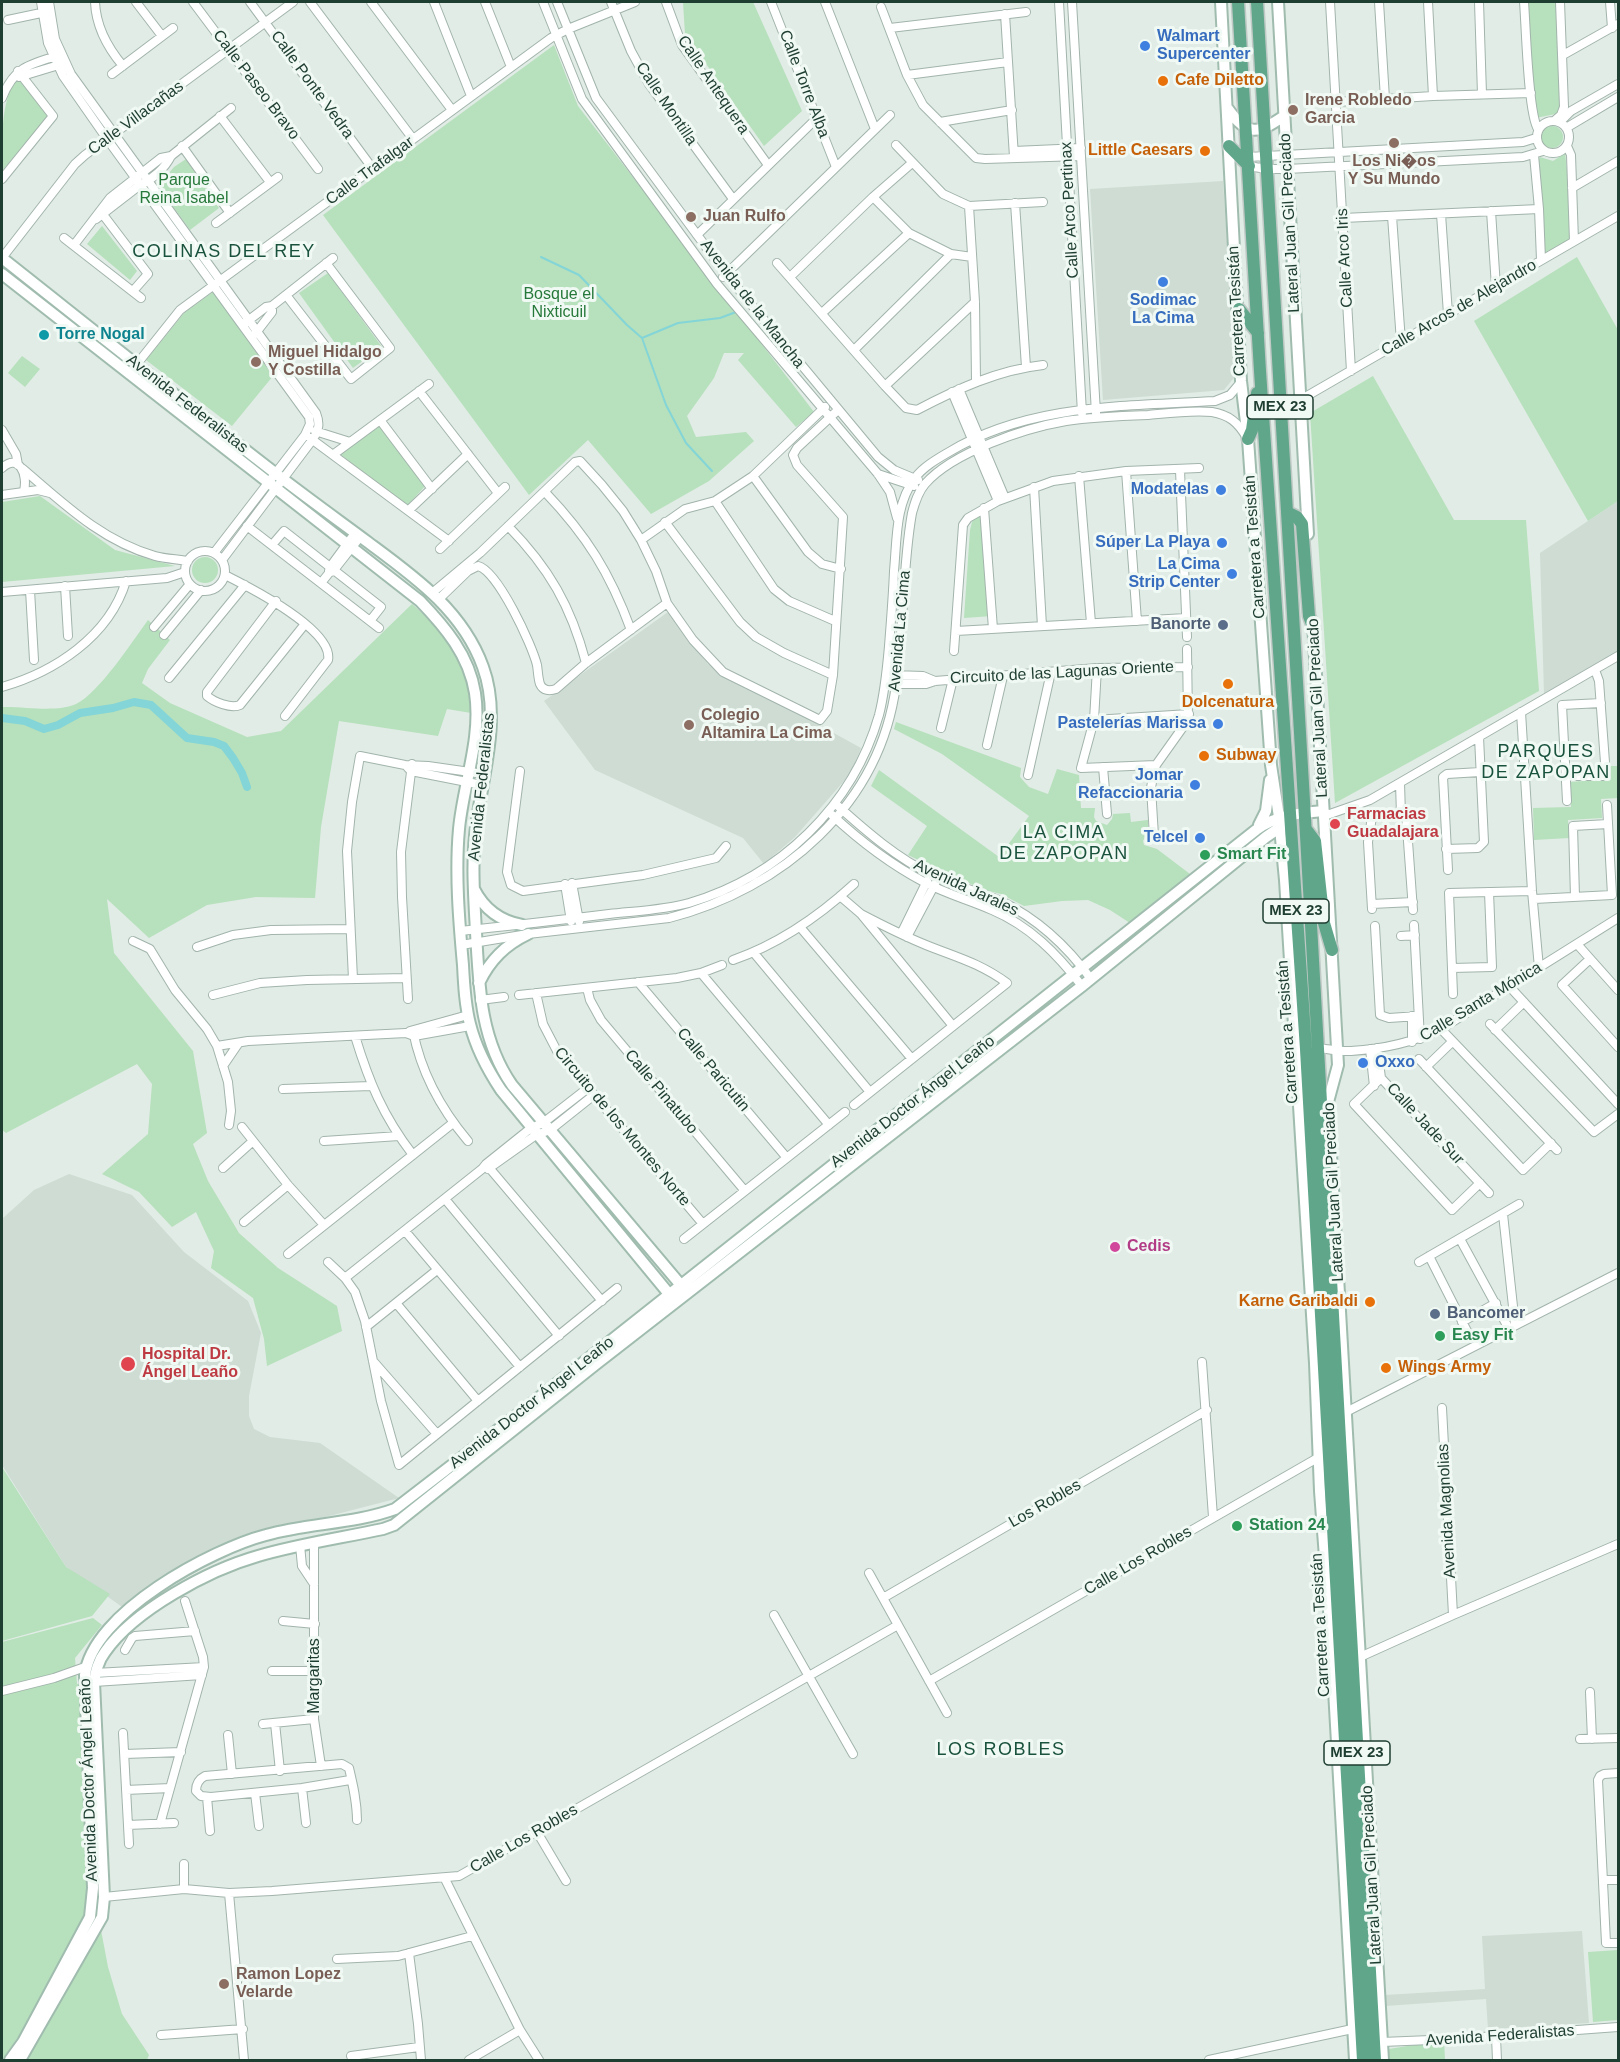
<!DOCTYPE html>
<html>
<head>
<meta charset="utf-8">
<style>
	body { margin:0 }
	#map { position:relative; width:1620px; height:2062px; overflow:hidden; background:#e0ece5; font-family:Helvetica,sans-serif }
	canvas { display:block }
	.frame { position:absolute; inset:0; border:3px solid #1f3e32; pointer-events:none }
</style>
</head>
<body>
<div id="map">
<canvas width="1620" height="2062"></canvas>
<div class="frame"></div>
</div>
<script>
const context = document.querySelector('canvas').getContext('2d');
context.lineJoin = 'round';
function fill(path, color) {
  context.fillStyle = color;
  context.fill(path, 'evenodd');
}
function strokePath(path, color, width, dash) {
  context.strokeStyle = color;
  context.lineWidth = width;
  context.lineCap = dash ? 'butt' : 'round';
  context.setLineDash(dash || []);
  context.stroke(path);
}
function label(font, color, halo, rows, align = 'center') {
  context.font = font + ' Helvetica,sans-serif';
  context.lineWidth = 6;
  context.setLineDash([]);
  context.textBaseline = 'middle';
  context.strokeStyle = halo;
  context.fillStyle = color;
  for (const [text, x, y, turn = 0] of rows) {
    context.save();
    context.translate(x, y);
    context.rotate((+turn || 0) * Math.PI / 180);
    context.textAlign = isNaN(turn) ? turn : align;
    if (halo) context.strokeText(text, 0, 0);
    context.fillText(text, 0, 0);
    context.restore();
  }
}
fill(new Path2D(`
	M1223 181 1236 375 1224 390 1103 400 1090 189Z
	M1618 501V651L1544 694 1540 553Z
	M668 612 708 664 861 748 851 773 795 837 764 864 743 838 595 770 544 701Z
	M69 1174 132 1195 184 1252 248 1301 261 1333 249 1396V1416L254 1429 270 1437 320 1443 399 1498 244 1538 125 1609 66 1567 2 1465V1219L34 1190Z
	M1582 1931 1589 2023 1488 2029 1486 1999 1385 2006V1995L1485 1989 1482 1936Z`), '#cedcd4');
fill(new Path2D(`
	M683 2H753L802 111 764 146 685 34Z
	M1527 2H1556L1560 113 1536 118Z
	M554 45 578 106 814 412 796 427 738 360 744 353H724L714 378 687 416 696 437 746 432 754 441 709 481 651 514 588 440 529 495 323 215Z
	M18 79 23 80 48 116 2 171C2 145 0 96 18 79Z
	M1541 137a11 11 0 1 1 22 0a11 11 0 1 1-22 0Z
	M1565 153 1569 189 1571 240 1545 255 1537 164 1540 157 1553 161Z
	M186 159 219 208 190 230 158 186 174 167Z
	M102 226 137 271 130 280 87 244Z
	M1577 257 1618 330V501L1588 521 1474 321Z
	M328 273 382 347 353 368 299 293Z
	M213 292 273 376 232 426 146 360 184 313Z
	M22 356 40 369 25 387 8 373Z
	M1373 376 1454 520H1526L1539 691 1335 803 1310 413Z
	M380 425 426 485 407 506 340 454Z
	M40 496 115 550 175 566 2 582V502Z
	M984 508 992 616 964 618 970 530 973 518Z
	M192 570a13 13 0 1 1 26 0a13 13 0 1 1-26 0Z
	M412 604C433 623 457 647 466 675 469 687 470 701 471 713L447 709 438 736 339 721 321 827 315 898 256 897 207 905 149 938 107 899 114 953 193 1051 207 1133 193 1144 208 1181 239 1233 278 1268 337 1306 342 1331 267 1366 264 1339 253 1298 211 1268 214 1251 196 1212 172 1227 139 1192 102 1174 148 1134 152 1084 137 1064 6 1133 2 1130V707C23 706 56 713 76 704 99 693 132 642 148 620L170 640 148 669 142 683 170 703 247 737 281 731Z
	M896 722 1021 768 1020 777 1029 787 1048 794 1057 769 1079 775 1081 808H1095L1094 817 1096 821 1107 825 1112 819 1113 814 1130 813 1131 822 1148 820V831L1143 841 1144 845 1157 849 1190 874 1130 923 1110 910 1088 900 1062 901 1024 906 1001 894 985 890 949 875 908 855 927 826 871 786 879 770 999 857 1029 816 942 754 894 729Z
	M1610 766H1618V798L1601 799 1602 818 1568 820 1569 838 1534 840 1533 808 1571 807 1570 782 1610 779Z
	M2 1467 66 1567 110 1594 92 1616 2 1641Z
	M93 1618 102 1625 75 1658 77 1684H80L94 1893 108 1967 122 2014 149 2055 147 2060H2V1642Z
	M1618 1950V2020L1593 2022 1588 1952Z
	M1444 2040 1445 2060H1389V2049Z`), '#b7e0bc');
strokePath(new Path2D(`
	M541 257 579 275 627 325 642 338 666 405 686 443 712 471
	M642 338 678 323 720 318 736 312`), '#83d5d7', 2);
strokePath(new Path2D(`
	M2 718 25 721 44 729 58 725 80 713 113 708 134 702 151 705 187 738 214 742 224 746 233 758 242 773 247 787`), '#83d5d7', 8);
const street = new Path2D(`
	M41 2 48 43 63 76 107 139 309 417 310 424 305 435 214 553
	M49 2 55 39 71 74 316 413C320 423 319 430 313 439L222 560
	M95 2C96 27 107 47 123 66
	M136 2 162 36
	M193 2 318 169
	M250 2 373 169
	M310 2 413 139
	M371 2 452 110
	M434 2 471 96
	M485 2 511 67
	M543 2 582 99 717 284 878 474 890 492 897 518
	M557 2 596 98 726 274 878 457 894 470 918 480
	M611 2 631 51 649 84 733 199
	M666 2 682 45 768 165
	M771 2 836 167
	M825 2 875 129
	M1059 2 1082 413
	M1072 2 1096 413
	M1330 2 1351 371
	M1379 2 1385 99
	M1428 2 1433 96
	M1479 2 1482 94
	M1524 2C1526 26 1528 114 1538 129
	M1610 2 1612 28
	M881 7 907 75 923 105 976 158 985 159 1081 156
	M1005 14 1014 157
	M8 20 41 13
	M890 28 1026 12
	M1563 55 1618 24
	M112 74 173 28
	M907 75 1008 62
	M19 77 62 64
	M2 98C13 69 28 64 57 56
	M1336 102 1433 96 1531 93
	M220 116 270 182
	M1562 120 1571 111 1618 84
	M1537 137a16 16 0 1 1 32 0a16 16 0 1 1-32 0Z
	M1554 121 1561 115 1564 107 1560 2
	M940 122 1012 110
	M1566 128 1618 97
	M896 145 943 194 969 206 1043 202
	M182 146 230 213
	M1567 146 1571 155 1574 241
	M1014 151 1081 148
	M1534 155 1539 209 1541 260
	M1248 157 1523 142 1536 138
	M1249 166 1266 169H1287L1523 157 1543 151
	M2 179 53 116 18 71
	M1572 188 1618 161
	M873 197 909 233 951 254 972 257
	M1015 203 1026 367
	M969 206 975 302 976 381
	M1491 211 1496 287
	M101 212 148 274 133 291
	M1441 214 1448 314
	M1392 216 1401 342
	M1343 218 1539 209
	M96 219 140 185C153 179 165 168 171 156L231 108
	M216 223 278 177
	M697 235 817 118
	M64 238 141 298
	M74 245 110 198 161 158 171 156
	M2 258 75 164 85 155 293 2
	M777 263 885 386 906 408 917 410C957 389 998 370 1043 365
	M723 277 890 115
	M790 277 873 197 912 163
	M286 295 351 379 390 348 326 263
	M822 313 909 233
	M245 323 266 307 272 306 333 258
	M255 334 272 312V306
	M854 350 951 254
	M129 374 180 310 551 38 568 29 635 2
	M885 386 975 302
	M959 389 1005 498
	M419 391 498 493
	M952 392 998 501
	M1300 400 1618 216
	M380 420 432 489
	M2 430 16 454 18 465
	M315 431 350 442
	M310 438 449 541
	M334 454 429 384
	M2 468C19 453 28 474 24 491
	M23 469C64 504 102 541 155 556 166 559 177 559 188 561
	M1180 470 1187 637
	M1126 471 1137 621
	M878 474 914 486
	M753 476 808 552 822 564 841 569
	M1079 476 1091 623
	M1034 487 1042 626
	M545 492C587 536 610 573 631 630
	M2 495 38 490 50 493
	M715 501 774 589 789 601 835 621
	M984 508 993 629
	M409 510 468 454
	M665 522 740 622 756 637 784 653 833 675
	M247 526 379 628
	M508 526C549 568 571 606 586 663
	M641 540 685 509 715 501 753 476 825 407
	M272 545 284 531 381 607 370 621
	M440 549 505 487
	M185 571a20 20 0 1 1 40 0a20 20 0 1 1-40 0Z
	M329 571 330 567 355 533
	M225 575C249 587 334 630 328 660L285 716
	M321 583 329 573 334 570 360 537
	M65 586 68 636
	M30 590 34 660
	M2 592 167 578 185 572
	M432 593 480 553 575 462 580 461 602 485 623 511 641 540 656 571 667 603 693 640 723 672 820 720 827 711 833 675 843 517 797 465 793 455 797 448 838 410
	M439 599 468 571 478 566C498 571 532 645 537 665 538 671 538 678 540 684 543 691 550 691 556 689L586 663 667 603
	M276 601 207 692V696C214 702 231 709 240 705L305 624
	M154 627 190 584
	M956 631 1186 618
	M164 635 201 590
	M954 651 963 525 968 518 998 501 1053 481 1126 471 1199 468
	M1097 668 1094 720 1081 768 1156 765
	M893 675 923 676 935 681
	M169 678 245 585
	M894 684H926L935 681 1097 668 1188 667
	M2 687C54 672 109 637 126 581
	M1521 712 1532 891 1539 968
	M1094 720 1189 714
	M941 728 953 679
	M987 745 1003 676
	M1103 767 1107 814
	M408 768 411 771 482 785
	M520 771 507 872 511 885 523 891 643 875 716 858 726 846
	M1028 775 1051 672
	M1566 776H1606L1599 681 1595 670
	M1400 783 1401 815 1406 814 1413 910
	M1567 801 1562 705 1601 703
	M838 806C867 832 897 858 932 875 954 886 978 891 1001 901 1038 919 1067 946 1091 979
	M832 815C860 841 890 864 924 882 946 894 970 900 992 910 1030 926 1057 954 1082 986
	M1324 816 1370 800 1618 656
	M1154 836 1151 788 1153 776 1156 765 1188 720 1187 649
	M1446 849 1478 848 1484 842 1479 737
	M1448 870 1443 777 1447 774 1480 772
	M572 883 579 921
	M565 884 571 921
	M840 896 861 914 953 1026
	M1575 897 1573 826 1608 824
	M1534 899 1612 895 1607 805
	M1372 904 1413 902
	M1372 909 1368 842 1372 817 1401 815
	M1414 925 1420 1039
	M1375 926 1380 1015 1389 1018 1418 1016
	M800 927 912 1059
	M460 931C510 926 560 920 609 914 636 911 664 910 689 903 780 876 853 806 879 715 885 692 887 669 889 646 891 621 893 596 894 571 897 540 895 504 915 478 923 467 937 459 949 452 1028 404 1125 406 1215 401L1230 395 1241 382
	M901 934 927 881
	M1401 936 1415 935
	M907 937 935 884
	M133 941 150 949 175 990 207 1029 217 1046 228 1082 231 1111 229 1125
	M1577 944 1618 990
	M461 945 528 934 669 918C783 889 880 805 896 685 904 628 902 569 912 513 915 502 918 492 925 484 953 452 1025 428 1066 421 1093 417 1120 416 1148 415 1169 413 1191 410 1212 412 1229 415 1238 422 1247 438
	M197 947 233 935 271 930 349 929
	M754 953 870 1092
	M1590 959 1562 985 1618 1047
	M733 960C779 944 818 917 854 884
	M1452 968 1492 967 1489 892
	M701 973 829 1125
	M353 979 347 851 352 802 360 756 405 765 428 766 484 774
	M638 982 787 1158
	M1509 986 1618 1104
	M587 988 590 1000 601 1020 745 1191
	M536 993 543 1024 557 1051 703 1224
	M1453 994 1449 893 1532 891
	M213 995 260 983 307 980 406 978
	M519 995 677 978 701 973 722 965
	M408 999 402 897 401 852 412 764
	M480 1000 504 997
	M1412 1016V1042
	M1490 1024 1594 1132 1618 1114
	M1441 1029 1557 1150
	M1495 1030 1524 1002
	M410 1031 468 1015
	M413 1031C421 1072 441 1109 468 1141
	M355 1036C369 1082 383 1116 413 1155
	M217 1046 248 1041 406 1033 414 1036 470 1026
	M1314 1048C1326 1048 1338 1052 1351 1051 1383 1049 1412 1043 1441 1029L1618 918
	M1377 1048 1381 1078 1489 1193
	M1370 1049 1374 1086
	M1419 1059 1523 1170 1551 1143
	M223 1066 238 1044
	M1426 1067 1452 1042
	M1381 1078 1354 1104 1452 1210 1480 1183
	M283 1089 371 1086
	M854 1105 1007 983C980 963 956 957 926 945 904 936 882 925 861 914
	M242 1127 288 1185 324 1225
	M324 1141 399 1136
	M486 1164 602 1301
	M223 1168 253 1141
	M488 1169 536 1135 550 1130 594 1095
	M445 1199 559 1336
	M1503 1214 1515 1325
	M244 1222 288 1185
	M405 1231 520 1367
	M684 1239 845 1112
	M1460 1239 1509 1329
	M288 1254 453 1123
	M1429 1256 1469 1335
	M328 1262 345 1278 355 1292 365 1321 381 1401 399 1465 617 1288
	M1419 1262 1519 1204
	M345 1278 482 1169 486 1164 531 1128 543 1123 588 1088
	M396 1303 478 1401
	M1462 1322 1496 1303
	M366 1327 437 1270
	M373 1361 437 1434
	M1202 1362 1213 1517
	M1442 1408 1453 1615
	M1346 1412 1618 1273
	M314 1543V1719L321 1766
	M300 1545 302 1566 314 1584
	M869 1573 947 1713
	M883 1598 1207 1410
	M774 1615 853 1754
	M283 1621 315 1624
	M125 1650 132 1638 135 1636 195 1631
	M1360 1657 1453 1615 1618 1544
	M272 1671H315
	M95 1673 204 1667
	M929 1681 1321 1456
	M94 1682 202 1675
	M2 1691 54 1678 85 1667
	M1590 1692 1592 1739
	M275 1723 280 1771
	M263 1724 314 1719
	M123 1733 129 1844
	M228 1735 232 1774
	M1580 1739 1618 1738
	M125 1754 181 1752
	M1618 1773 1604 1774 1600 1776 1598 1780 1606 1943H1618
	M350 1780 302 1788 211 1797 201 1796 196 1791C196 1784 199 1779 205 1776L342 1764 349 1768C353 1785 357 1802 357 1820
	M302 1788 306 1823
	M126 1790 170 1788
	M255 1793 259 1826
	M207 1797 210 1831
	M160 1824 204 1667 203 1657 185 1601
	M128 1825 174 1823
	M537 1832 566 1881
	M184 1864V1889
	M445 1879 520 2030 539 2060
	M1603 1880H1618
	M229 1893 244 2060
	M104 1897 184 1889 229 1893 272 1891 459 1876 898 1625
	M409 1953 418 2024 421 2060
	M337 1959 398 1956 472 1936
	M161 2035 243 2029
	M1496 2037 1497 2060
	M1382 2042 1455 2039 1618 2027
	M351 2056 419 2047
	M469 2060 520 2030
	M1209 2060 1357 2028`);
const secondary = new Path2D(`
	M1221 2 1241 381 1248 439 1271 765 1279 817 1285 880 1315 1363 1320 1491 1331 1637 1355 2060
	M1278 2 1308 534
	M1228 109C1248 137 1258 134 1284 116
	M2 258C93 330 183 402 275 473 306 497 338 520 369 543 415 577 463 611 483 667 501 716 484 770 477 820 471 857 474 894 476 932 479 986 480 1039 512 1085L685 1290
	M2 274 420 601C445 627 469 655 475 693 482 738 463 785 459 829 455 873 459 921 463 965 464 985 465 1005 470 1024 476 1048 487 1069 501 1090L674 1300
	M1313 622 1338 1065 1328 1102 1383 2060
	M1259 825 1266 811 1270 780
	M474 889C484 909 500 921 522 925
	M479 983C490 960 505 945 528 934
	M10 2060 23 2042 90 1917 93 1888 85 1675C92 1613 212 1549 266 1535 308 1523 354 1524 395 1509L517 1415 1256 830C1276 815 1299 813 1324 811
	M20 2060 102 1917 104 1897 94 1682C96 1671 98 1661 105 1652 134 1610 209 1570 258 1556 299 1544 341 1538 383 1529L394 1525 596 1364 1082 986 1266 837 1285 824`);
const primary = new Path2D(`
	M1238 2 1260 371 1306 1049 1363 2060
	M1257 2 1305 818 1375 2060
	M1229 146 1249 166
	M1239 309 1258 333
	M1248 439 1252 430 1257 393
	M1287 512 1297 517 1302 524 1309 616 1314 629
	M1306 829 1315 841 1324 923 1332 950`);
strokePath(street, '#a2b4ac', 10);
strokePath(secondary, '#a0bcaf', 14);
strokePath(primary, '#c0c9c6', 15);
strokePath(street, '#fff', 8);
strokePath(secondary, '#fff', 10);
strokePath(primary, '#60a68b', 12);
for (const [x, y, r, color] of [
	[1145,46,6,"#3f7fe0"],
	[1163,81,6,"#e8710a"],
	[1293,110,6,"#8d6e63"],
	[1394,143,6,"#8d6e63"],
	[1205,151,6,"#e8710a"],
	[691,217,6,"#8d6e63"],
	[1163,282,6,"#3f7fe0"],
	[44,335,6,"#0f9aa8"],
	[256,362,6,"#8d6e63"],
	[1221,490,6,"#3f7fe0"],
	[1222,543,6,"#3f7fe0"],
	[1232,574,6,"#3f7fe0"],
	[1223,625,6,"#5c6f8a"],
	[1228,684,6,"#e8710a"],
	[1218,724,6,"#3f7fe0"],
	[689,725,6,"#8d6e63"],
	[1204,756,6,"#e8710a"],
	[1195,785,6,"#3f7fe0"],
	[1335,824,6,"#e0444e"],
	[1200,838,6,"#3f7fe0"],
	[1205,855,6,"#2e9e5b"],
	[1363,1063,6,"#3f7fe0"],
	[1115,1247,6,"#d1479c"],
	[1370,1302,6,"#e8710a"],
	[1435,1314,6,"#5c6f8a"],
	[1440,1336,6,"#2e9e5b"],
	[128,1364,8,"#e0444e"],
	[1386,1368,6,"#e8710a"],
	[1237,1526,6,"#2e9e5b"],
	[224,1984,6,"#8d6e63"]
]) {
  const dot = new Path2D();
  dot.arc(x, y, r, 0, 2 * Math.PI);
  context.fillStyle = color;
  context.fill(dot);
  strokePath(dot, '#f1f9f4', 2);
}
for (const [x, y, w] of [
	[1280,407,66],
	[1296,911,66],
	[1357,1753,66]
]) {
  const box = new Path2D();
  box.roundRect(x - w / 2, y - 12, w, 24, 4.5);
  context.fillStyle = '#f1f9f4';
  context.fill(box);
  strokePath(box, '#1f3e32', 1.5);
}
label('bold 15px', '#1f3e32', null, [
	["MEX 23",1280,407],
	["MEX 23",1296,911],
	["MEX 23",1357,1753]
]);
label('bold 16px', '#366cbe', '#f1f9f4', [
	["Walmart",1157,37,"left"],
	["Supercenter",1157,55,"left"],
	["Sodimac",1163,301,"center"],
	["La Cima",1163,319,"center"],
	["Modatelas",1209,490],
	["Súper La Playa",1210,543],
	["La Cima",1220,565],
	["Strip Center",1220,583],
	["Pastelerías Marissa",1206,724],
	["Jomar",1183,776],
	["Refaccionaria",1183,794],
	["Telcel",1188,838],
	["Oxxo",1375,1063,"left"]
], 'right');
label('bold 16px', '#c56008', '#f1f9f4', [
	["Cafe Diletto",1175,81],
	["Little Caesars",1193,151,"right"],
	["Dolcenatura",1228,703,"center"],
	["Subway",1216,756],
	["Karne Garibaldi",1358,1302,"right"],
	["Wings Army",1398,1368]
], 'left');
label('16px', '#1f3e32', '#f1f9f4', [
	["Calle Torre Alba",804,84,69],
	["Calle Paseo Bravo",256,85,53],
	["Calle Ponte Vedra",312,85,54],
	["Calle Antequera",713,85,56],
	["Calle Montilla",666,104,56],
	["Calle Villacañas",136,118,-36],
	["Calle Trafalgar",370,171,-36],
	["Calle Arco Pertinax",1070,210,-93],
	["Lateral Juan Gil Preciado",1290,223,-93],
	["Calle Arco Iris",1345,258,-93],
	["Avenida de la Mancha",752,304,52],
	["Calle Arcos de Alejandro",1459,308,-30],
	["Carretera Tesistán",1237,311,-93],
	["Avenida Federalistas",187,404,38],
	["Carretera a Tesistán",1255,547,-94],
	["Avenida La Cima",900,631,-85],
	["Circuito de las Lagunas Oriente",1062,673,-3],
	["Lateral Juan Gil Preciado",1318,708,-93],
	["Avenida Federalistas",482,787,-84],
	["Avenida Jarales",966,888,25],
	["Calle Santa Mónica",1481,1002,-31],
	["Carretera a Tesistán",1288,1032,-94],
	["Calle Paricutin",713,1070,50],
	["Calle Pinatubo",661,1092,50],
	["Avenida Doctor Ángel Leaño",913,1102,-38],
	["Calle Jade Sur",1425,1124,47],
	["Circuito de los Montes Norte",622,1127,50],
	["Lateral Juan Gil Preciado",1334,1192,-93],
	["Avenida Doctor Ángel Leaño",532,1403,-38],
	["Los Robles",1045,1504,-30],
	["Avenida Magnolias",1447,1511,-93],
	["Calle Los Robles",1138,1561,-30],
	["Carretera a Tesistán",1321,1625,-93],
	["Margaritas",315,1676,-90],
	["Avenida Doctor Ángel Leaño",89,1780,-92],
	["Calle Los Robles",524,1839,-30],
	["Lateral Juan Gil Preciado",1372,1875,-93],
	["Avenida Federalistas",1500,2036,-4]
]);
label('bold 16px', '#785e54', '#f1f9f4', [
	["Irene Robledo",1305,101],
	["Garcia",1305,119],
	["Los Ni�os",1394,162,"center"],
	["Y Su Mundo",1394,180,"center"],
	["Juan Rulfo",703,217],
	["Miguel Hidalgo",268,353],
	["Y Costilla",268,371],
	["Colegio",701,716],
	["Altamira La Cima",701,734],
	["Ramon Lopez",236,1975],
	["Velarde",236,1993]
], 'left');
label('16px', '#26793a', '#f1f9f4', [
	["Parque",184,181],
	["Reina Isabel",184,199],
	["Bosque el",559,295],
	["Nixticuil",559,313]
]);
label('bold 16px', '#0d838f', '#f1f9f4', [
	["Torre Nogal",56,335]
], 'left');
label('bold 16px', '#4e5e75', '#f1f9f4', [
	["Banorte",1211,625],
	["Bancomer",1447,1314,"left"]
], 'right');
label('bold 16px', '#be3a42', '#f1f9f4', [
	["Farmacias",1347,815],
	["Guadalajara",1347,833],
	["Hospital Dr.",142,1355],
	["Ángel Leaño",142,1373]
], 'left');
label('bold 16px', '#27864d', '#f1f9f4', [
	["Smart Fit",1217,855],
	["Easy Fit",1452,1336],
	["Station 24",1249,1526]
], 'left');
label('bold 16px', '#b23c85', '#f1f9f4', [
	["Cedis",1127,1247]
], 'left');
context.letterSpacing = '1.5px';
label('18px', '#19523d', '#f1f9f4', [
	["COLINAS DEL REY",224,252],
	["PARQUES",1546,752],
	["DE ZAPOPAN",1546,773],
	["LA CIMA",1064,833],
	["DE ZAPOPAN",1064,854],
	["LOS ROBLES",1001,1750]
]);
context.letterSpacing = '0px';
</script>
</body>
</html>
